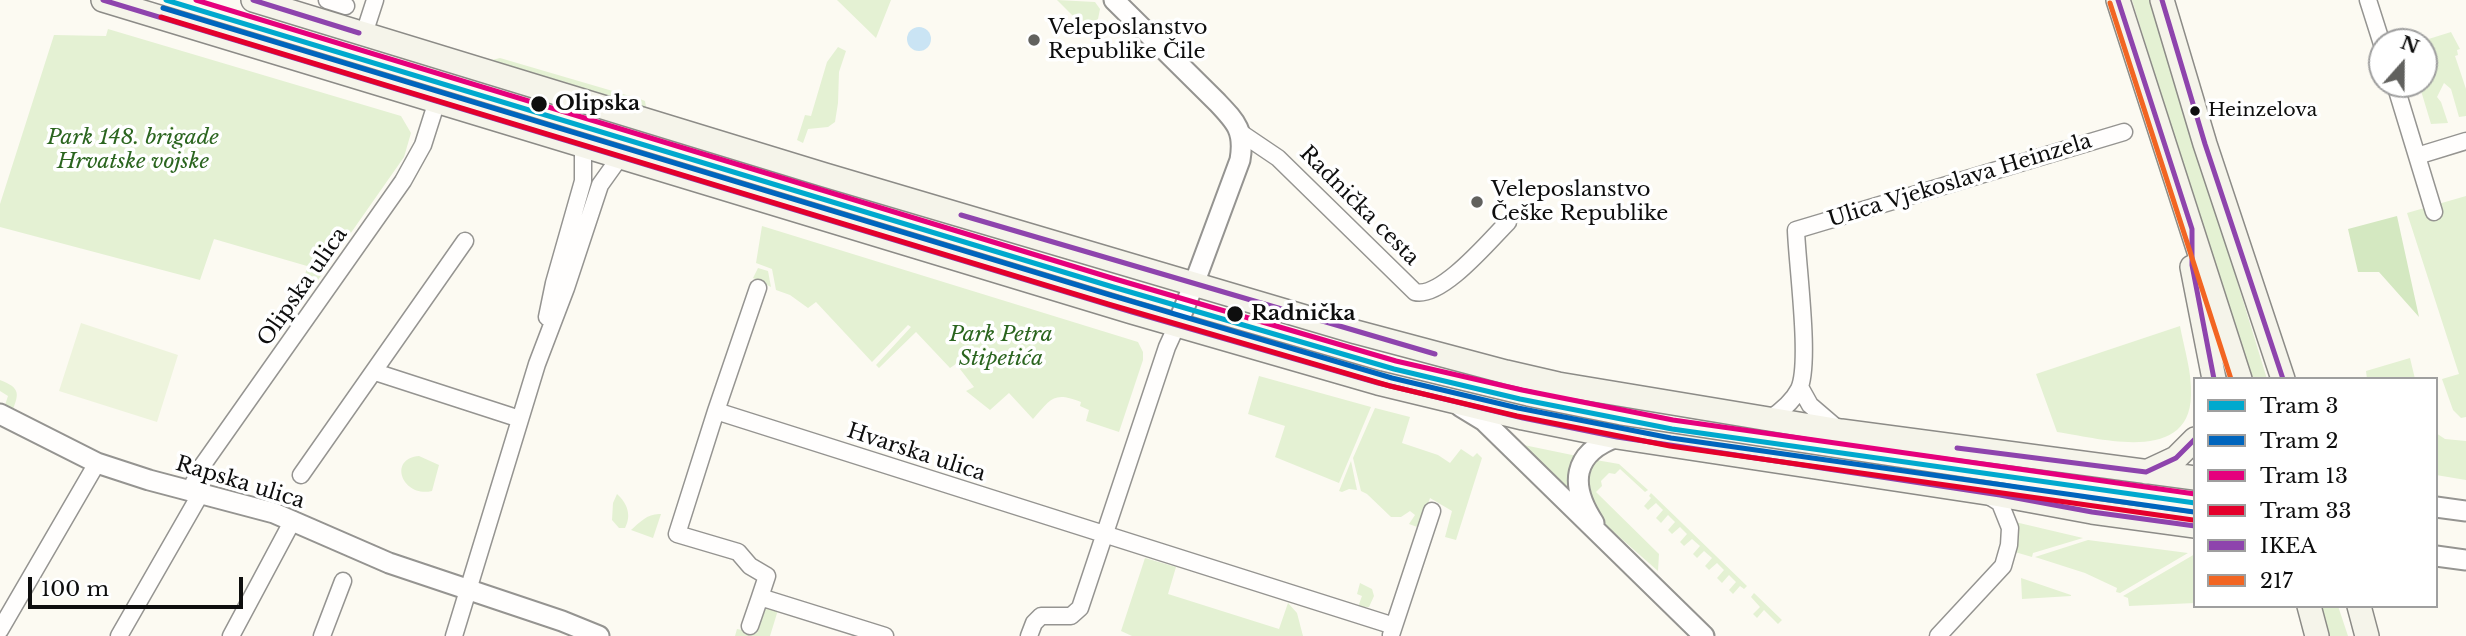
<!DOCTYPE html>
<html>
<head>
<meta charset="utf-8">
<style>
	body { margin:0 }
	#map { position:relative; width:2466px; height:636px; overflow:hidden; background:#fcfaf2; font-family:"Libre Baskerville",serif }
	canvas { display:block }
	.legend { position:absolute; left:2193px; top:377px; width:245px; height:231px; box-sizing:border-box; background:#fff; border:2px solid #9f9f9f; margin:0; padding:9px 12px; list-style:none; font-size:21px; color:#0e0e0e }
	.legend li { display:flex; align-items:center; gap:14px; height:35px }
	.legend b { width:35px; border:2px solid #9f9f9f }
	.north { position:absolute; left:2368px; top:28px; width:70px; height:70px; box-sizing:border-box; background:#fff; border:2px solid #9f9f9f; border-radius:50%; rotate:21deg; font-size:19px; font-weight:700; line-height:28px; text-align:center; color:#0e0e0e }
	.north::after { content:''; display:block; margin:auto; width:24px; height:32px; background:#61615e; clip-path:polygon(50% 0,100% 100%,50% 72%,0 100%) }
	.scale { position:absolute; left:28px; top:577px; width:215px; height:32px; box-sizing:border-box; border:4px solid #0e0e0e; border-top:0; padding-left:9px; font-size:21px; line-height:24px; white-space:nowrap; color:#0e0e0e; -webkit-text-stroke:5px #fff; paint-order:stroke }
</style>
</head>
<body>
<div id="map">
<canvas width="2466" height="636"></canvas>
<ul class="legend">
<li><b style="height:9px;background:#00a9ce"></b>Tram 3</li>
<li><b style="height:9px;background:#0065bd"></b>Tram 2</li>
<li><b style="height:9px;background:#e5007d"></b>Tram 13</li>
<li><b style="height:9px;background:#e4002b"></b>Tram 33</li>
<li><b style="height:9px;background:#8e44ad"></b>IKEA</li>
<li><b style="height:9px;background:#f26522"></b>217</li>
</ul>
<div class="north">N</div>
<div class="scale">100 m</div>
</div>
<script>
const context = document.querySelector('canvas').getContext('2d');
context.lineJoin = 'round';
function fill(path, color) {
  context.fillStyle = color;
  context.fill(path, 'evenodd');
}
function strokePath(path, color, width, dash) {
  context.strokeStyle = color;
  context.lineWidth = width;
  context.lineCap = dash ? 'butt' : 'round';
  context.setLineDash(dash || []);
  context.stroke(path);
}
function label(font, color, halo, rows, align = 'center') {
  context.font = font + ' "Libre Baskerville",serif';
  context.lineWidth = 7;
  context.setLineDash([]);
  context.textBaseline = 'middle';
  context.strokeStyle = halo;
  context.fillStyle = color;
  for (const [text, x, y, turn = 0] of rows) {
    context.save();
    context.translate(x, y);
    context.rotate((+turn || 0) * Math.PI / 180);
    context.textAlign = isNaN(turn) ? turn : align;
    if (halo) context.strokeText(text, 0, 0);
    context.fillText(text, 0, 0);
    context.restore();
  }
}
fill(new Path2D(`
	M837 0H891L876 38Z
	M1057 0 1095 2 1100 9 1098 19 1093 24 1077 20Z
	M2132 0H2151L2267 379H2249Z
	M108 29 401 116 411 133 404 157 318 280 305 276 307 266 214 239 200 280 0 227V204L54 35 106 36Z
	M2451 32 2460 49 2457 50 2458 55 2455 56 2466 89V116L2459 117 2451 89 2444 83 2437 97 2441 102 2448 123 2431 124 2419 84H2424V42H2419Z
	M838 47 846 51 839 72 838 103 835 122 828 127 808 129 803 143 797 140 805 115 811 116 827 62Z
	M500 58 640 99 645 101 646 107 492 60Z
	M2466 196V417L2461 418 2453 410 2442 379 2459 374 2407 213Z
	M762 226 1138 342 1143 352V360L1119 432 1086 421 1089 410 1080 406 1081 402C1053 391 1051 399 1033 419L1009 393 990 410 966 391 974 387 956 364 950 368 916 332 879 368 876 365 911 327 908 325 872 362 816 302 808 308 790 295 776 290 772 269 756 263Z
	M758 268 768 271 771 287 753 278Z
	M2180 326C2184 348 2192 372 2191 395 2190 465 2099 438 2057 432L2036 374Z
	M2410 358 2415 379H2367L2366 371Z
	M1259 376 1371 407 1339 483 1275 457 1285 426 1248 414Z
	M0 380C21 388 19 394 12 412L4 408 8 396 0 391Z
	M1375 408 1410 417 1402 443 1438 455 1450 463 1461 449 1473 457 1477 453 1482 458 1456 540 1445 537 1452 511 1430 498 1420 528 1409 524 1415 515 1410 511 1401 517H1391L1367 494 1361 491 1353 458Z
	M2436 433 2445 439 2466 441V480L2436 475Z
	M1514 443 1577 456 1574 498Z
	M419 456 439 465 432 491C403 498 387 459 419 456Z
	M1590 459 1619 464 1648 490 1645 492 1620 469 1615 474 1609 473 1601 481 1602 486 1596 492 1659 554 1658 571 1600 520 1584 484Z
	M1351 461 1357 490 1349 489 1342 492 1339 491Z
	M1651 493 1747 586 1744 589 1740 586 1733 594 1729 590 1736 582 1729 575 1722 583 1717 578 1724 570 1717 563 1709 570 1705 566 1712 558 1704 551 1697 558 1693 554 1700 546 1692 539 1684 546 1680 542 1687 534 1680 527 1672 534 1668 530 1675 522 1668 515 1661 523 1656 518 1663 510 1656 503 1648 510 1644 506 1651 498 1649 496Z
	M617 494C627 503 632 515 625 528H619L612 520 613 503Z
	M661 514 653 538 631 530C640 522 648 513 661 514Z
	M2015 522 2083 538 2033 553 2032 557 2015 552Z
	M2088 540 2188 553 2120 593 2116 592 2117 588 2085 573 2035 557Z
	M2195 554V603L2129 606 2128 598 2123 596Z
	M1145 558 1176 567 1168 594 1279 629 1288 603 1297 613 1303 636H1132L1121 631Z
	M2021 578 2071 595V596L2022 599Z
	M1360 583 1372 589 1374 596 1369 607H1358L1362 596 1357 594Z
	M1754 593 1782 620 1778 624 1764 610 1757 618 1753 614 1760 607 1751 597Z
	M2321 606H2338L2348 636H2330Z
	M766 608 778 610 770 636H735L737 629 757 633Z`), '#e4f1d3');
fill(new Path2D(`
	M2397 216 2419 317 2379 272H2358L2348 229Z`), '#d4e8c1');
fill(new Path2D(`
	M81 323 178 355 157 422 59 391Z`), '#eef4dd');
fill(new Path2D(`
	M907 39a12 12 0 1 1 24 0a12 12 0 1 1-24 0Z`), '#cae4f4');
const minor = new Path2D(`
	M327 0 346 6
	M2368 0 2382 44
	M364 34 375 0
	M2395 84 2434 212
	M1241 133 1278 158 1415 292C1441 299 1490 240 1508 222
	M2417 156 2466 141
	M758 288 716 411 677 534 738 552 750 566 767 576 760 597
	M547 317 554 283 583 181V146
	M375 372 520 419
	M1800 387 1810 405 1838 429
	M716 411 1394 626
	M1768 420C1780 412 1792 403 1799 389 1811 363 1797 264 1796 230L2124 132
	M301 475 465 241
	M190 490 202 466 403 181 423 145 437 101
	M750 626 760 597 885 636
	M0 630 97 463
	M1391 635 1432 511
	M119 636 201 493
	M231 636 293 520
	M322 636 343 581
	M454 636 537 364 566 288 600 185 620 157
	M1029 636 1034 623 1041 616H1071L1080 608 1167 347 1177 325
	M1938 636 2003 566 2009 545 2010 528 2000 503 1987 495`);
const tertiary = new Path2D(`
	M1114 0 1217 102C1236 122 1245 131 1240 160L1194 284 1177 325
	M1461 407 1484 421 1704 636
	M0 414 97 463 149 480 274 513 389 563 562 621 599 636
	M2436 507 2466 511
	M1594 523C1569 485 1572 453 1617 437
	M2436 556 2466 560`);
const secondary = new Path2D(`
	M103 0 1132 312 1378 383 1523 418 1617 437 2000 495 2092 512 2195 526
	M253 0 825 175 1356 332 1506 372 1558 384 1841 431 2195 478
	M2118 0 2240 379
	M2162 0 2205 144 2283 379
	M2192 267 2214 379
	M2146 472 2176 458 2195 439
	M2309 606 2317 636
	M2359 606 2367 636`);
strokePath(minor, '#959491', 19);
strokePath(tertiary, '#959491', 23);
strokePath(secondary, '#8c8b87', 26);
strokePath(minor, '#fffefd', 16);
strokePath(tertiary, '#fffefd', 19);
strokePath(secondary, '#f5f4ea', 23);
strokePath(new Path2D(`
	M103 0 1132 312 1378 383 1523 418 1617 437 2000 495 2092 512 2195 526
	M253 0 359 33
	M2118 0 2192 229V265L2214 379
	M2162 0 2205 144 2283 379
	M961 215 1435 354
	M1957 448 2146 472 2176 458 2195 439`), '#8e44ad', 5);
strokePath(new Path2D(`
	M2110 3 2231 379`), '#f26522', 5);
strokePath(new Path2D(`
	M166 0 1113 287 1394 369 1520 399 1672 429 2195 503`), '#00a9ce', 5);
strokePath(new Path2D(`
	M163 8 1110 295 1392 378 1518 408 1671 438 2194 512`), '#0065bd', 5);
strokePath(new Path2D(`
	M196 0 1115 279 1396 361 1522 390 1673 420 2195 494`), '#e5007d', 5);
strokePath(new Path2D(`
	M161 17 1108 304 1390 386 1517 416 1670 446 2193 520`), '#e4002b', 5);
for (const [x, y, r, color] of [
	[1034,40,7,"#61615e"],
	[539,104,9,"#0e0e0e"],
	[2195,111,6,"#0e0e0e"],
	[1477,202,7,"#61615e"],
	[1235,314,9,"#0e0e0e"]
]) {
  const dot = new Path2D();
  dot.arc(x, y, r, 0, 2 * Math.PI);
  context.fillStyle = color;
  context.fill(dot);
  strokePath(dot, '#fff', 2.5);
}
label('19px', '#0e0e0e', '#fff', [
	["Heinzelova",2208,111]
], 'left');
label('21px', '#0e0e0e', '#fff', [
	["Veleposlanstvo",1048,28],
	["Republike Čile",1048,52],
	["Veleposlanstvo",1491,190],
	["Češke Republike",1491,214]
], 'left');
label('bold 21px', '#0e0e0e', '#fff', [
	["Olipska",555,104],
	["Radnička",1251,314]
], 'left');
label('italic 21px', '#2b651f', '#fff', [
	["Park 148. brigade",133,138],
	["Hrvatske vojske",133,162],
	["Park Petra",1001,335],
	["Stipetića",1001,359]
]);
label('21px', '#0e0e0e', '#fff', [
	["Ulica Vjekoslava Heinzela",1960,181,-17],
	["Radnička cesta",1359,206,45],
	["Olipska ulica",303,287,-55],
	["Hvarska ulica",916,453,18],
	["Rapska ulica",240,483,17]
]);
</script>
</body>
</html>
